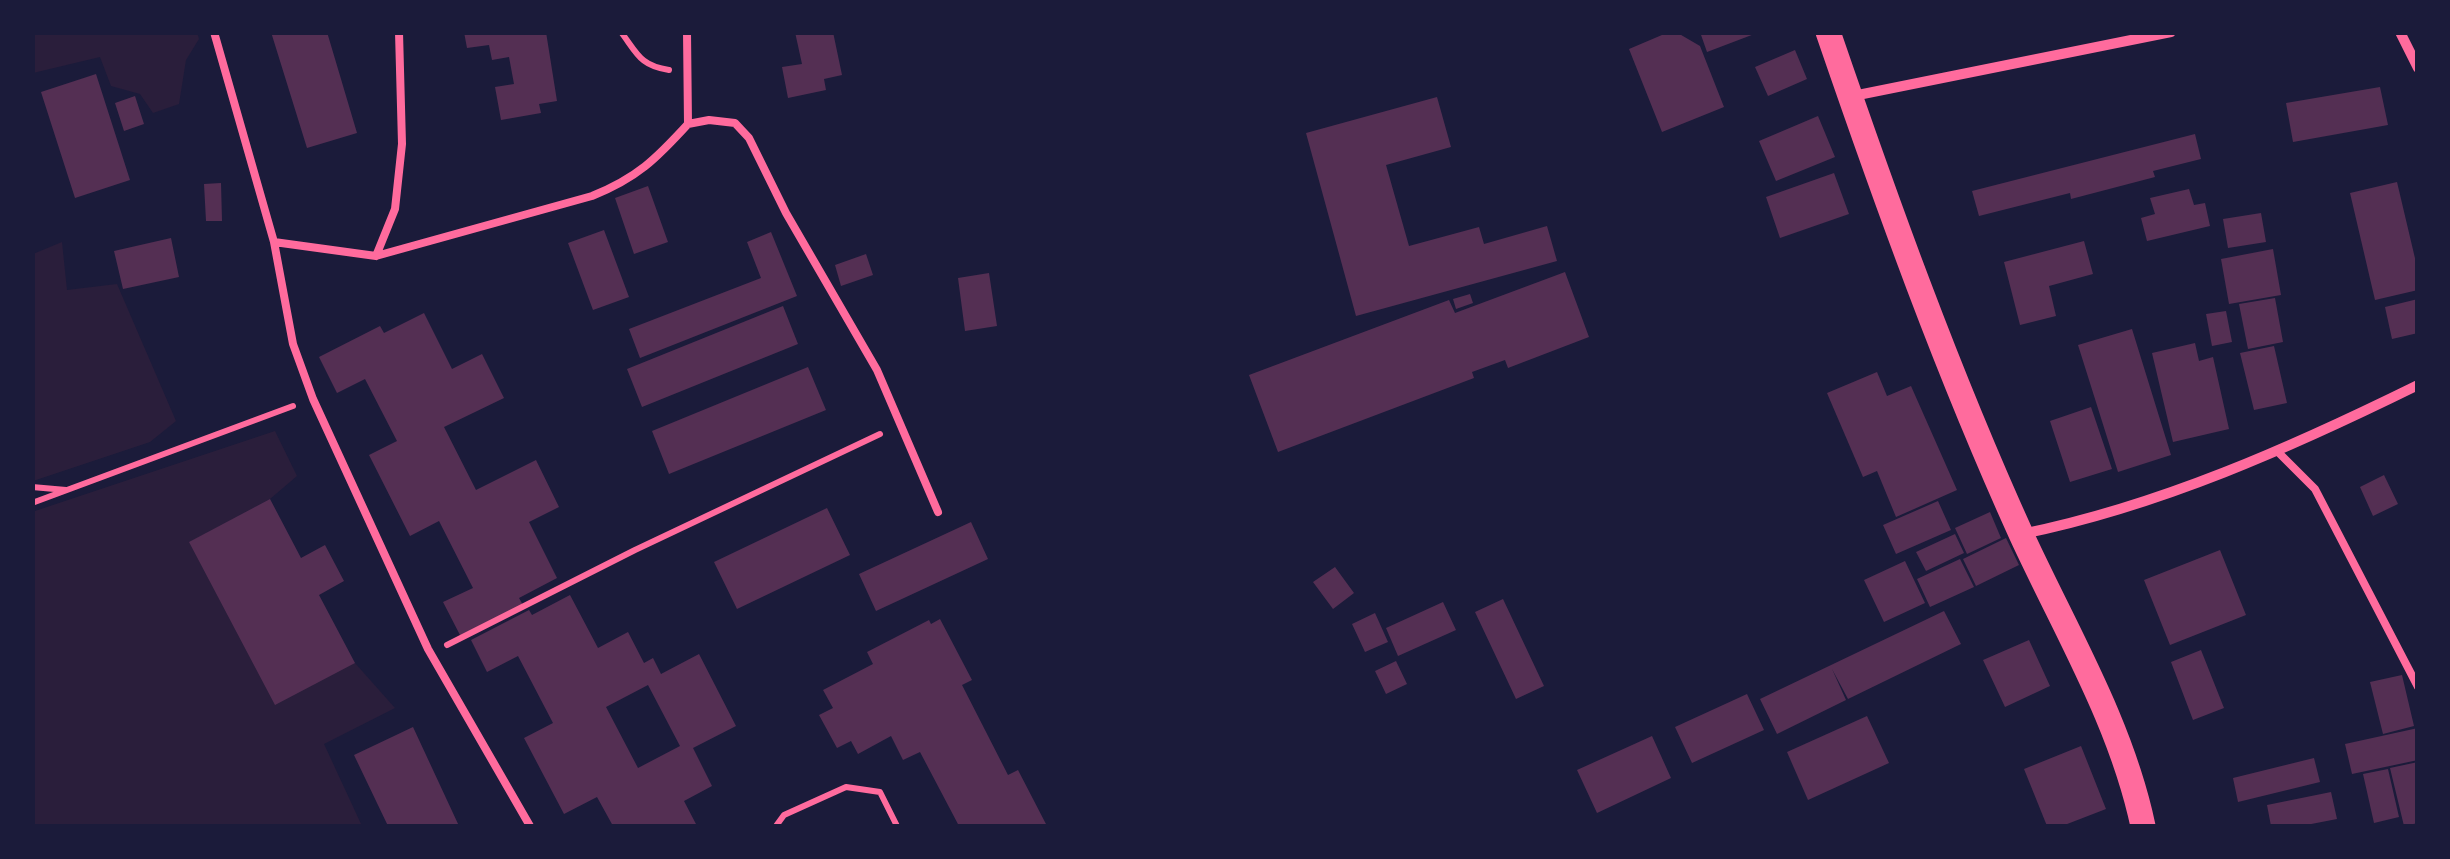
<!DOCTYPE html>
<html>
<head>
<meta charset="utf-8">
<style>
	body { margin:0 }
	#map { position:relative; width:2450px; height:859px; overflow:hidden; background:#1b1b3a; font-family:Montserrat,sans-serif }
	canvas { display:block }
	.frame { position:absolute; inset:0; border:35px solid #1b1b3a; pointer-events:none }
</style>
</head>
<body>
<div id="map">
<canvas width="2450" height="859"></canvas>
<div class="frame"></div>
</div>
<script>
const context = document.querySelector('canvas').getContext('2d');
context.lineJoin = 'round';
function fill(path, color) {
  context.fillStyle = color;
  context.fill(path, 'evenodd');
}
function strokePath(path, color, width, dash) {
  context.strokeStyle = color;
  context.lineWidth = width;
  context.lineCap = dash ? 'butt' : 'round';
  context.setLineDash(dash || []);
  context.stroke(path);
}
fill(new Path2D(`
	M197 32 199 39 186 60 179 104 153 113 140 94 111 86 100 57 33 73V33Z
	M62 242 67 290 117 284 176 421 150 442 33 481V254Z
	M275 431 297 476 270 499 190 542 355 663 395 708 324 744 362 826H33L32 512Z`), '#2a1e3b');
fill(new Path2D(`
	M271 32H327L357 133 307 148Z
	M464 32H546L557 101 539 104 541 113 501 120 495 87 514 84 509 57 492 60 489 45 467 48Z
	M795 32H833L842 75 824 79 826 90 788 98 782 67 802 64Z
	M1669 32H1676L1700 46 1724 107 1662 132 1629 49Z
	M1700 32H1757V33L1707 52Z
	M1795 50 1807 79 1768 96 1755 67Z
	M96 74 130 180 75 198 41 92Z
	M2380 87 2388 125 2293 142 2286 103Z
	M135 96 144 124 124 131 115 103Z
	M1437 97 1451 147 1386 165 1409 246 1479 227 1484 244 1547 226 1557 261 1356 316 1306 133Z
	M1818 116 1835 157 1776 181 1759 141Z
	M2195 134 2201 159 2153 171 2155 177 2071 199 2070 193 1979 216 1972 191Z
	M1834 173 1849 214 1780 238 1766 197Z
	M2397 182 2418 271V290L2375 300 2350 193Z
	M221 183 222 221H206L204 184Z
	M648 186 668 242 634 254 615 198Z
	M2189 189 2194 205 2205 203 2210 226 2147 241 2141 218 2155 214 2150 198Z
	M2261 213 2266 242 2228 248 2223 219Z
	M604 230 629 297 593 310 568 243Z
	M771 232 797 296 640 358 629 329 761 278 747 242Z
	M171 238 179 277 123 289 114 251Z
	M2084 241 2093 274 2049 286 2056 316 2020 325 2004 262Z
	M2273 249 2281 295 2229 304 2221 259Z
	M866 254 873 275 841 286 835 265Z
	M1565 272 1589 337 1508 368 1505 360 1472 372 1474 378 1278 452 1249 375 1449 300 1455 313Z
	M989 273 997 326 965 331 958 278Z
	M1470 294 1473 303 1456 309 1453 299Z
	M2275 298 2283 342 2248 349 2239 304Z
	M2418 299V333L2392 339 2385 307Z
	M783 306 798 344 642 407 627 369Z
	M2226 311 2232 342 2212 346 2206 314Z
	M424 313 452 369 482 354 504 398 444 427 476 490 536 460 559 507 529 522 557 578 519 598 523 605 461 637 443 602 473 588 439 521 410 536 369 455 397 441 365 379 337 393 319 357 380 326 384 333Z
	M2132 329 2171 455 2118 472 2078 345Z
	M2195 343 2199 361 2213 357 2229 429 2173 442 2152 353Z
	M2274 346 2287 403 2254 410 2240 353Z
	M808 367 826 410 669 474 652 431Z
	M1877 372 1887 396 1911 386 1957 490 1896 517 1877 471 1863 477 1827 393Z
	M2091 407 2112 469 2070 482 2050 421Z
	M2384 475 2398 504 2373 516 2360 487Z
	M270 499 301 558 325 545 344 581 319 595 355 663 275 705 189 542Z
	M1938 501 1951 530 1896 554 1883 525Z
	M827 508 850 555 737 609 714 562Z
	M1990 512 2001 538 1967 554 1955 528Z
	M971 522 988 559 876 611 859 574Z
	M1955 534 1964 553 1926 571 1916 552Z
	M2006 538 2019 565 1976 586 1963 559Z
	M2220 550 2246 615 2170 645 2144 580Z
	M1960 559 1974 587 1930 607 1917 579Z
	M1905 561 1925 603 1884 622 1864 580Z
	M1335 567 1354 593 1333 609 1313 582Z
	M570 595 598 648 628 632 644 663 653 658 661 674 699 654 736 726 693 748 712 786 684 801 697 826H613L597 797 564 814 524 738 553 723 518 656 487 672 471 640 529 610 532 615ZM648 685 680 746 638 768 606 707Z
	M1503 599 1544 686 1516 699 1475 612Z
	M1443 602 1456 630 1398 656 1386 628Z
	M1944 611 1961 644 1848 699 1832 669 1846 700 1777 734 1760 699Z
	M1375 613 1388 642 1365 652 1352 624Z
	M940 619 972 680 962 685 1008 775 1018 770 1047 826H959L920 752 903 760 891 736 858 754 851 741 837 748 819 715 833 708 823 690 873 664 867 652 929 620 931 624Z
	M2029 640 2050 686 2005 707 1983 660Z
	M2201 650 2224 708 2193 720 2171 662Z
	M1396 661 1407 684 1386 694 1375 671Z
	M2402 675 2414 726 2383 734 2370 682Z
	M1747 694 1764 730 1692 763 1675 727Z
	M1867 716 1889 763 1808 800 1787 752Z
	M413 727 459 826H388L354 755Z
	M2418 728V760L2352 774 2345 744Z
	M1652 736 1671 778 1597 813 1577 770Z
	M2081 746 2106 809 2062 826H2047L2024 769Z
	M2314 758 2320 782 2238 802 2233 778Z
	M2418 762V823L2404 826 2390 768Z
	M2388 769 2399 817 2374 823 2363 774Z
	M2331 792 2337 819 2301 826H2271L2267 805Z`), '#542f53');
strokePath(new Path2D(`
	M621 32C637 53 640 66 669 70
	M32 487 66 490
	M32 503 293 406
	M447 645 635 550 880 434
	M776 826 784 815 846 787 880 792 897 826`), '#ff6b9d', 6);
strokePath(new Path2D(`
	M214 32 274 242
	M688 124 709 120 735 123 749 138 786 213 877 370 938 512
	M376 256 395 209 402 144 399 32
	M2278 452 2315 489 2418 687
	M530 826 428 649 313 399 293 344 274 242 376 256 592 196C637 178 656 159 688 124L687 32`), '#ff6b9d', 8);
strokePath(new Path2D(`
	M2400 32 2418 68
	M1853 96 2171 32
	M2022 534C2160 506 2292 447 2418 385`), '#ff6b9d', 10);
strokePath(new Path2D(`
	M1828 32C1886 201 1947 371 2021 534 2065 630 2121 722 2143 826`), '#ff6b9d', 25);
</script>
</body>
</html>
